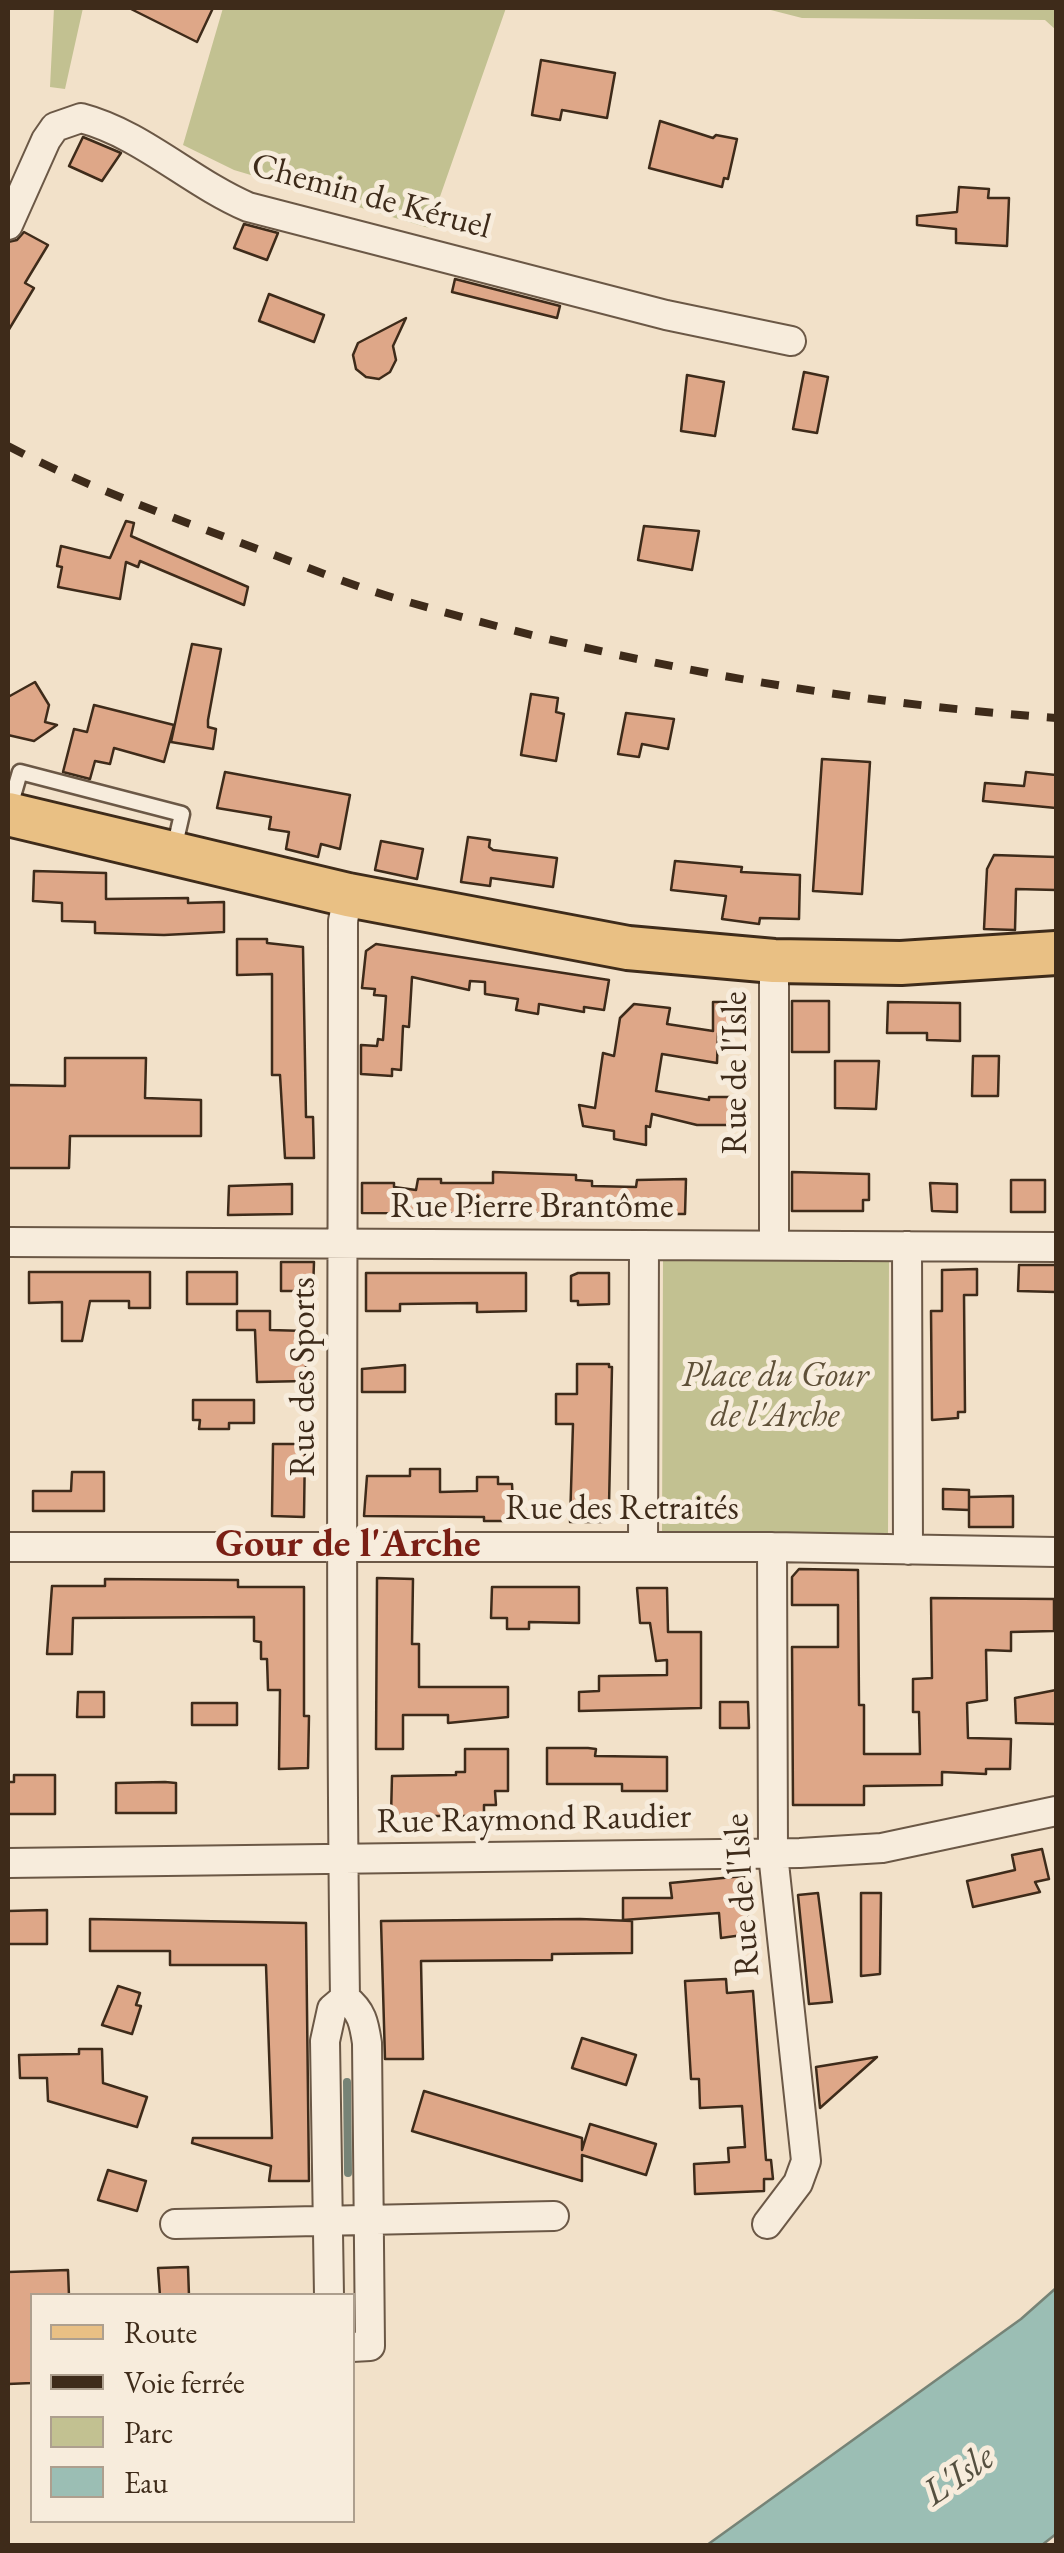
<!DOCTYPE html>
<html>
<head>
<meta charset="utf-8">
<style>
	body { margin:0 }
	#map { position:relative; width:1064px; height:2553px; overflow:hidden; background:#f2e1c9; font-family:"EB Garamond",serif }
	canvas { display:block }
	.frame { position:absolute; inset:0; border:10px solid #3e2b1a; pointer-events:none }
	.legend { position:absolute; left:30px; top:2293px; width:325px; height:230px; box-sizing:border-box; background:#f7ecdc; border:2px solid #ad9f8e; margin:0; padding:12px 18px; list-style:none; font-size:30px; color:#3e2b1a }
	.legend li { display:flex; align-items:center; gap:20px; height:50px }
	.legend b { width:50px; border:2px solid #ad9f8e }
</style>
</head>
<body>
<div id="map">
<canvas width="1064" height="2553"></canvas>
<div class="frame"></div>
<ul class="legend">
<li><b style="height:12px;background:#e9c084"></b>Route</li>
<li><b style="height:12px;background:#3e2b1a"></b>Voie ferrée</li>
<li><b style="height:28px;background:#c2c191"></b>Parc</li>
<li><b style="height:28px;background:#9bbeb4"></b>Eau</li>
</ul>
</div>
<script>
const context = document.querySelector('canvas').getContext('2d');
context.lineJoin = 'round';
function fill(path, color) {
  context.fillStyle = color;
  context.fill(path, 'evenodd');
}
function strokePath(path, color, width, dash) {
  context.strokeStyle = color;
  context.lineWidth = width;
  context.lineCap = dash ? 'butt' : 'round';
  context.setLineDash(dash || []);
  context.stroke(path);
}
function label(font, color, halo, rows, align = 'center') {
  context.font = font + ' "EB Garamond",serif';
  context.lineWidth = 10;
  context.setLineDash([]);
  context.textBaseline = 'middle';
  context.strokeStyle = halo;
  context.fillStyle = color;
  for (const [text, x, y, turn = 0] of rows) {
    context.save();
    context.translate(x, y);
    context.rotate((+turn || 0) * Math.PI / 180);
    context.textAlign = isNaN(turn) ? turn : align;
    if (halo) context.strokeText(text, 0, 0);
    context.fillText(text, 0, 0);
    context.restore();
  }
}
fill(new Path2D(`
	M54 8H83L65 89 50 87Z
	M223 8H506L429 228 234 170 183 145Z
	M763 8H1056V30L1045 20 802 18Z
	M663 1258 889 1259 888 1535 662 1534Z`), '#c2c191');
const water = new Path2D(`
	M1056 2288V2534L1042 2545H707L1021 2319Z`);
fill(water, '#9bbeb4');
strokePath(water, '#768376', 2.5);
strokePath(new Path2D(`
	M347 2082 348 2173`), '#768376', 8);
const building = new Path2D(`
	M129 8H213L197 42Z
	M541 60 615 73 607 118 562 110 560 120 532 115Z
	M660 121 713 138 716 135 737 139 728 179 724 178 722 187 649 168Z
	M83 137 121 153 102 181 69 166Z
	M959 187 989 189 988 198H1009L1007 246 956 243V229L917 225V216L957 212Z
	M244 224 278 233 267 260 234 248Z
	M24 232 48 245 25 283 34 288 8 331V242L17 240Z
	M455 279 560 306 557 318 452 292Z
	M269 294 324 315 314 342 259 321Z
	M406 318 393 346 396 360 390 372 379 379 366 377 356 369 353 355 358 343Z
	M804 372 828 377 817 433 793 429Z
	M687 375 724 382 715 436 681 431Z
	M126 521 134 523 131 536 248 587 244 605 140 561 138 567 126 562 120 599 58 587 62 567 57 566 61 546 110 558Z
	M644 526 699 531 692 570 638 560Z
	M192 644 221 649 208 720V727L216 729 213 749 171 742Z
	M35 682 49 705 45 722 57 725 34 741 8 735V697Z
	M531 694 558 698 556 712 564 714 556 761 521 755Z
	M94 705 174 725 164 762 114 748 110 764 95 761 90 779 63 772 74 729 87 732Z
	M626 713 674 719 668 749 642 744 639 757 618 754Z
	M822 759 870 762 862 894 813 891Z
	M225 772 350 795 340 849 321 844 318 857 286 849 289 832 269 829 271 817 217 808Z
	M1026 772 1056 775V808L983 801 985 783 1024 786Z
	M468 837 490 840 489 847 493 850 557 858 553 887 491 878 490 886 461 882Z
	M381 841 423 849 417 879 375 870Z
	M994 855 1056 857V890L1016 889 1015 930 984 929 987 869Z
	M675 861 742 867 741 872 800 875 799 919 760 918 759 924 722 919 726 896 671 890Z
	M34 871 106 873V899L188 898V903L224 902V932L164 935 95 933V922L62 921V903L33 901Z
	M237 939H267V943L303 947 306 1117H313L314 1158H285L280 1075H272V974L237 975Z
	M376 944 609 980 604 1010 584 1007V1012L539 1004 538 1014 516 1010 518 999 485 994V982L470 981 469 990 412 977 409 1027 403 1026 401 1070 392 1069V1076L361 1074V1045L377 1046 378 1039 383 1040 386 996 374 995 375 989 362 988 366 951Z
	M792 1001H829V1052H792Z
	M713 1002H740V1033H718L717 1063 662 1054 656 1091 709 1100V1097H739L738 1125H697L652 1114 650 1127 646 1126V1145L614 1139V1131L583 1126 579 1105 595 1108 603 1053 614 1056 620 1018 634 1004 670 1008 667 1024 713 1031Z
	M888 1002 960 1003V1041L927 1040V1033H887Z
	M973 1056H999L998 1096H972Z
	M65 1058H146L145 1098 201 1100V1136H70L69 1168H8V1085L65 1086Z
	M835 1061H879L876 1109 835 1108Z
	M493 1172 576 1175V1180L592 1181V1186L636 1187 637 1180 686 1179 685 1214 362 1213V1183H394V1187L416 1190 418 1179H441V1183H493Z
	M792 1172 869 1174V1200H863V1211H792Z
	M1011 1180H1045V1212H1011Z
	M930 1183 957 1184V1212L932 1211Z
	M292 1184V1214L228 1215 229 1186Z
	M281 1262H314L313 1291H281Z
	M1019 1265H1056V1292L1018 1291Z
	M977 1269V1295H964L965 1412H958V1418L932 1420 931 1311H942V1270Z
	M29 1272H150V1308H129V1301H90L82 1341H62V1302L29 1303Z
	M187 1272H237V1304H187Z
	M366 1273H526V1311L477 1312V1303L400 1304V1311H366Z
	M578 1273H609V1304L578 1305V1301H571V1276Z
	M237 1311H270V1330L306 1331V1381L257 1382 255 1330H237Z
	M577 1364H609V1367H612L609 1505 605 1506V1522H570L573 1424H556V1394H577Z
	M405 1365V1392H362V1369Z
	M193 1400H254V1423H229V1429H199L200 1420H193Z
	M273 1444H305L304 1517 272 1516Z
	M410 1469H440V1492L477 1491V1477H498V1484H512L514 1521H484V1517L364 1516 367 1476H410Z
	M72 1472H104V1511H33V1491H71Z
	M943 1489 969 1490V1510L943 1509Z
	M1013 1496V1527H969V1497Z
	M799 1569 858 1570 859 1705H864V1754H920L919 1712H913V1679L932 1678 931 1598 1054 1599V1631L1011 1632V1651L986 1650 987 1700 967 1703 968 1738 1011 1739 1010 1769H986V1774L942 1772V1785L864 1786V1805H793L792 1647H838V1605H792V1577Z
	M377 1578 413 1579 412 1644H419V1687H508V1717L448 1723V1715H403V1749H376Z
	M105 1579 238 1580V1587H304V1716H309L308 1768 279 1769 280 1690H268L267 1659H261V1642L254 1641V1617L73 1618 72 1654H47L52 1586H105Z
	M492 1587H579V1623L529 1622V1629H507V1618H491Z
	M637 1588H667L668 1632H701V1708L579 1711V1692L599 1691V1676L667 1675V1660L656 1661 650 1623H640Z
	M1056 1690V1724L1016 1723 1015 1698Z
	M78 1692H104V1717H77Z
	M720 1702H748L749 1728H720Z
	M192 1703H237V1725H192Z
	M547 1748H588L596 1749 595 1756 667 1757V1791H622V1784H547Z
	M465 1749H508V1791H495L496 1805H484V1816H391L392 1776 456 1775V1772H465Z
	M14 1775H55V1814H8V1782H14Z
	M165 1782 176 1783V1813H116V1783Z
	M1042 1849 1049 1879 1035 1882 1040 1892 973 1907 967 1881 1015 1870 1012 1855Z
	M744 1876 750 1934 721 1938 719 1913 623 1920V1898H672L670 1883Z
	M818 1893 832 2002 809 2004 798 1895Z
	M861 1893H881L880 1974 861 1976Z
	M47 1910V1944H8V1911Z
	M90 1919 306 1923 309 2181H269L271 2166 192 2143 193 2138H272L266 1965H170V1951H90Z
	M580 1919 632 1921V1953L552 1954V1960L421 1961 423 2059H385L381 1921Z
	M726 1979 727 1993 753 1991 766 2160H771L773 2179H764V2191L695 2194 694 2164 729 2162 728 2148 745 2147 742 2106 700 2108 699 2079H691L685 1981Z
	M118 1986 140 1993 136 2005 141 2006 132 2034 102 2025Z
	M582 2038 636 2055 626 2085 572 2068Z
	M79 2049H102L103 2083 147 2097 137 2127 48 2101 47 2078H20L19 2055 79 2054Z
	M877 2057 820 2108 816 2067Z
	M424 2091 582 2138V2150L590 2124 656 2144 646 2175 582 2155V2181L412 2131Z
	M108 2170 146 2181 137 2211 98 2200Z
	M188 2267 189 2296H160L158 2268Z
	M68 2270 69 2296H32V2383L8 2384V2272Z`);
fill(building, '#dea788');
strokePath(building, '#3e2b1a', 2.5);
const service = new Path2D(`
	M9 810 20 772 182 814 174 849`);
const minor = new Path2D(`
	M8 225 46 140 55 127 81 118C142 134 190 182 248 207L666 315 791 341
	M8 1242 1056 1247
	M774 1245V961
	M907 1246 908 1550
	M8 1547H772L1056 1552
	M643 1547 644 1245
	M8 1863 800 1853 882 1848 1056 1811
	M345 1998C340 1639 343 1280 343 921L348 895
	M345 1998C362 2011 364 2023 367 2043L370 2346 352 2347
	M175 2224 554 2216
	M767 2224 798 2183 806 2161 773 1854 772 1547
	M329 2296 325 2041 332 2009 345 1998`);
const primary = new Path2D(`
	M8 814 348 895 628 948 774 961 901 963 1056 953`);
strokePath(service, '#6b5846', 19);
strokePath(minor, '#6b5846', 32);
strokePath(primary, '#3e2b1a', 48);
strokePath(service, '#f7ecdc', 14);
strokePath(minor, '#f7ecdc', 28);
strokePath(primary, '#e9c084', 42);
strokePath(new Path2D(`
	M8 446C86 487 169 516 252 547 297 563 342 582 388 596 607 661 829 701 1056 718`), '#3e2b1a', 8, [18, 18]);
label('35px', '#3e2b1a', '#f7ecdc', [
	["Chemin de Kéruel",371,197,15],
	["Rue de l'Isle",736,1073,-90],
	["Rue Pierre Brantôme",532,1207],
	["Rue des Sports",304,1377,-90],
	["Rue des Retraités",622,1509],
	["Rue Raymond Raudier",534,1820,-1],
	["Rue de l'Isle",743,1895,-94]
]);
label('italic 35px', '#5f5038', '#f7ecdc', [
	["Place du Gour",775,1376],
	["de l'Arche",775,1416]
]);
label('italic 38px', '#555040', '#f7ecdc', [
	["L'Isle",959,2476,-35]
]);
label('bold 40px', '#7a1f14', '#f7ecdc', [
	["Gour de l'Arche",348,1545]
]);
</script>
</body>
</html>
